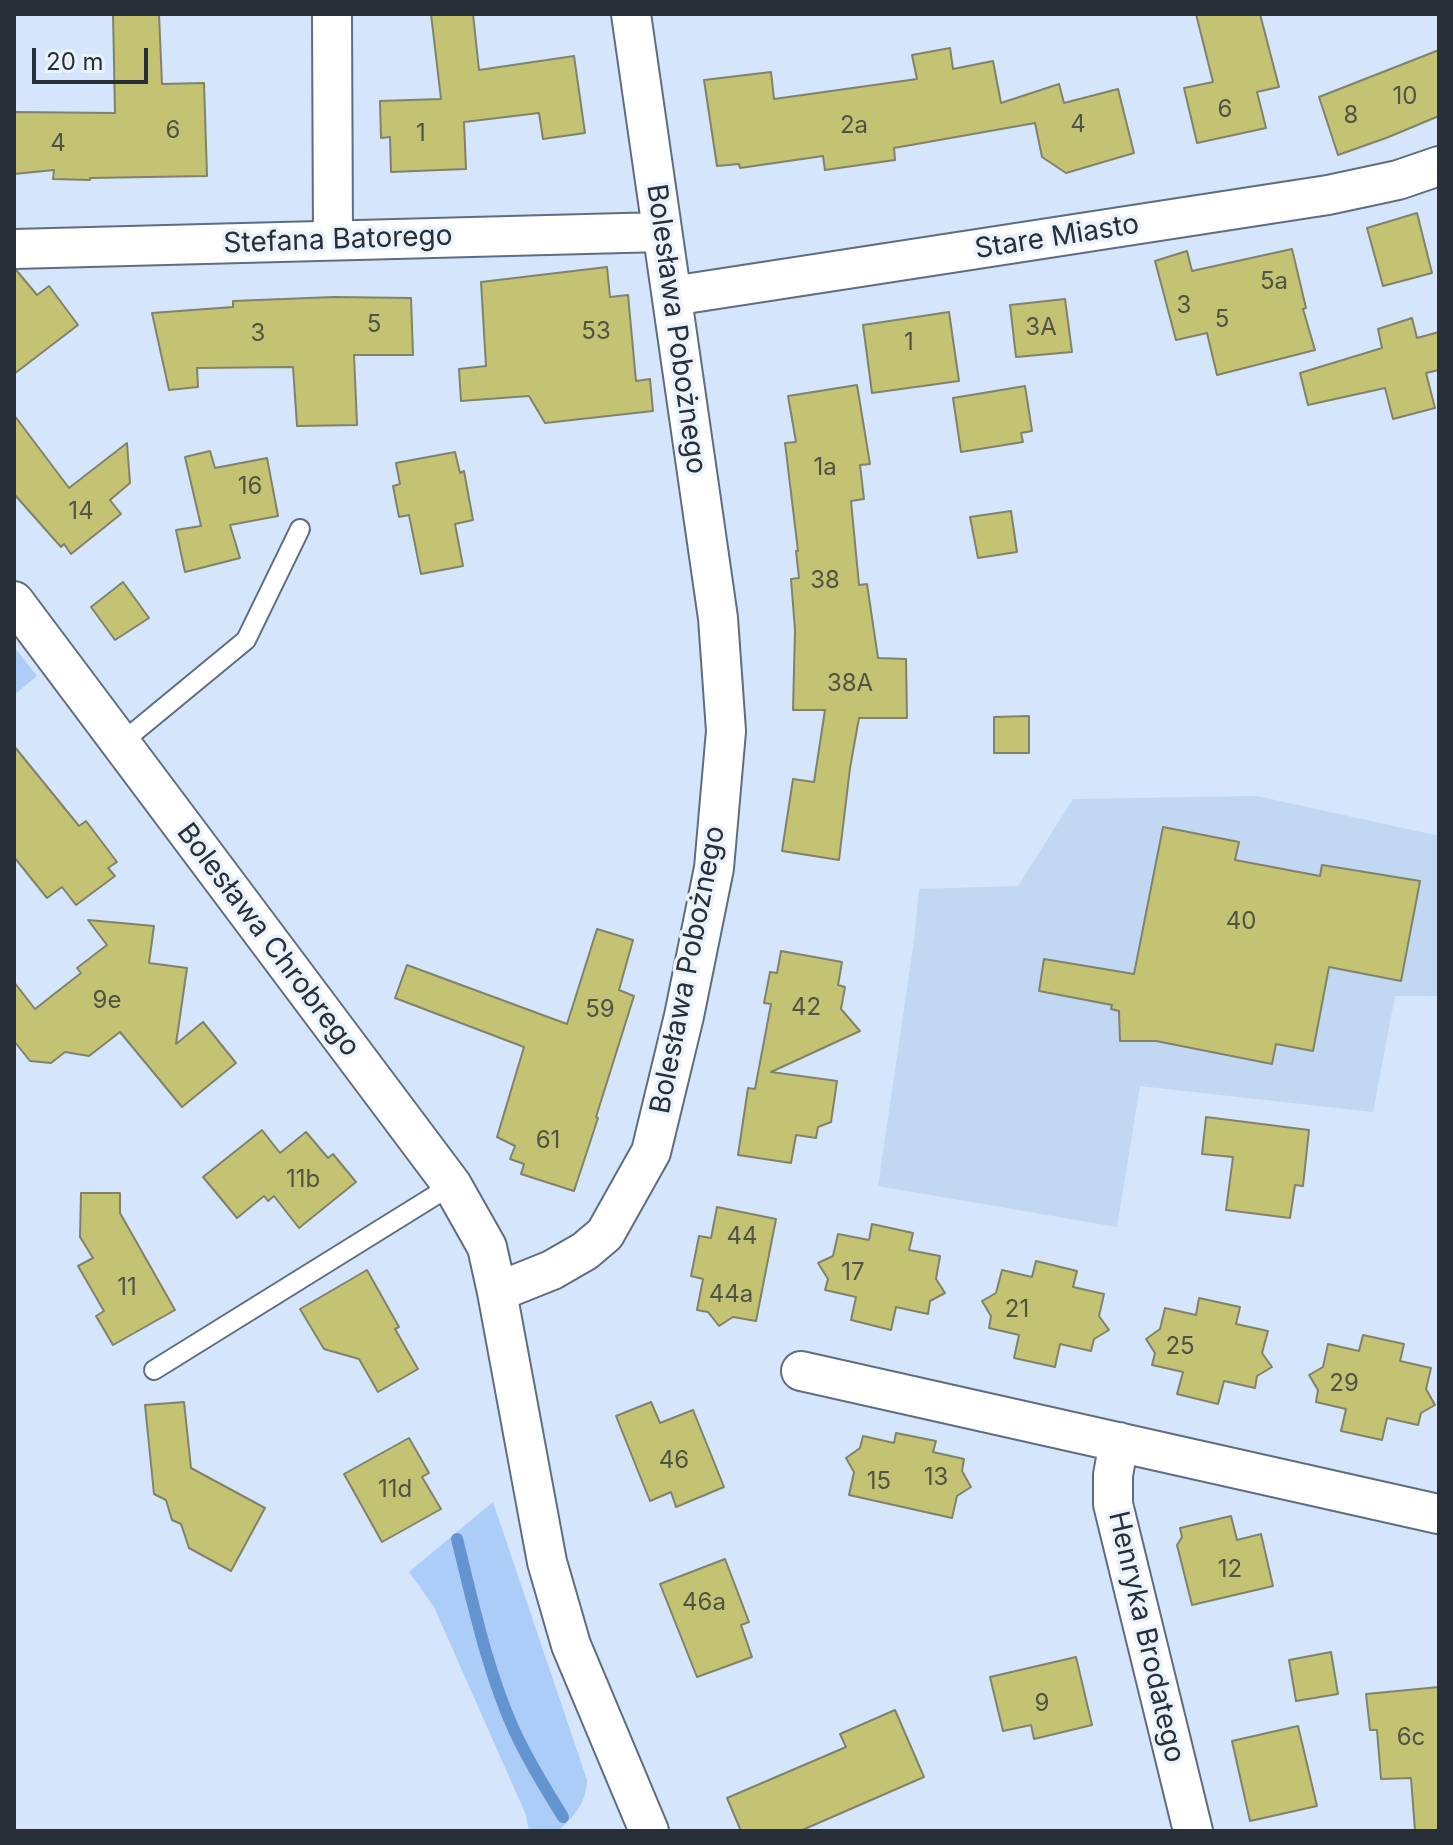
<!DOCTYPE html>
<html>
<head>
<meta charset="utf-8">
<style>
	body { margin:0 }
	#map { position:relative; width:1453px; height:1845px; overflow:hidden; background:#d4e5fc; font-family:Inter,sans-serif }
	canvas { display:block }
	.frame { position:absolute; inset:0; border:16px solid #292f38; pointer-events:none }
	.scale { position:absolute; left:32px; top:48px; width:116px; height:36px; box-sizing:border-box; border:4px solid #292f38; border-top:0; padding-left:10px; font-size:24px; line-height:28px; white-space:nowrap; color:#292f38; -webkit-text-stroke:6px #eaf2fb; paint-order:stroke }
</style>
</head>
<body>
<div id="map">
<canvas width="1453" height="1845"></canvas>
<div class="frame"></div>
<div class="scale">20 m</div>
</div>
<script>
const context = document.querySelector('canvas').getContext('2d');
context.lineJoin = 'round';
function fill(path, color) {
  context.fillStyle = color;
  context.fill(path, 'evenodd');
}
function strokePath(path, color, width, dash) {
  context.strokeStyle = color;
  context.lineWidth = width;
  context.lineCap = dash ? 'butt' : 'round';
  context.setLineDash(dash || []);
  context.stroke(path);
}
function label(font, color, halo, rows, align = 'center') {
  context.font = font + ' Inter,sans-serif';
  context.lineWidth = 7;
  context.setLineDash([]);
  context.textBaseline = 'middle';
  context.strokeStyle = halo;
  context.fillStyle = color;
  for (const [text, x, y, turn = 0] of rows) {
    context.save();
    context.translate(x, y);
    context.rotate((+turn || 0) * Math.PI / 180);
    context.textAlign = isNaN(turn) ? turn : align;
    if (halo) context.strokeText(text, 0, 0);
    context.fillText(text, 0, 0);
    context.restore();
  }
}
fill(new Path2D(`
	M1257 796 1439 836V996H1395L1373 1112 1140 1086 1117 1227 878 1186 914 941 919 889 1018 886 1073 799Z`), '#c2d7f2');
fill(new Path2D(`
	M14 647 37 676 14 695Z
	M493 1502 587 1780C586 1804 575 1815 558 1831H529L526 1815 434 1607 409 1572Z`), '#abcdf8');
strokePath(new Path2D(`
	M457 1539C473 1603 487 1670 514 1730 528 1761 546 1789 563 1817`), '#6494cf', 12);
const building = new Path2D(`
	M113 14H159L162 84 204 83 207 176 90 178V180L53 179 54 170 14 174V112L115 113Z
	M431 14H473L479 70 574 56 585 133 543 139 539 113 464 122 466 169 391 172 390 137 381 138 380 101 441 99Z
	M1196 14H1260L1279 87 1257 92 1266 128 1197 143 1184 88 1213 82Z
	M950 48 953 69 993 61 1001 103 1059 84 1064 103 1118 89 1134 153 1066 173 1042 157 1035 123 894 148 895 160 825 170 823 156 740 168 739 164 717 166 704 80 771 72 774 99 917 79 912 55Z
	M1439 50V116L1386 138 1338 155 1319 97Z
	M1417 213 1432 273 1383 286 1367 228Z
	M1292 249 1306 308 1303 309 1315 350 1217 375 1207 333 1176 340 1155 261 1187 251 1192 271Z
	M607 267 610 297 628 295 636 381 650 379 653 411 545 423 529 396 461 401 459 369 486 366 481 282Z
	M14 271H17L37 295 49 286 78 325 14 374Z
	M334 297 411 298 413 355H354L357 425 297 426 293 367 197 368 198 387 169 390 152 313 233 307V301Z
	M1065 299 1072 352 1016 357 1010 305Z
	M949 312 959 381 872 393 863 325Z
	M1412 318 1417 338 1439 332V370L1426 373 1435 408 1393 419 1385 388 1308 405 1300 373 1382 348 1378 329Z
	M857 385 870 464 860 465 864 499 851 501 859 585 867 584 878 658 906 659 907 718H859L850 768 839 860 782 851 793 779 814 782 825 710H793L795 630 791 579 799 578 796 551H798L785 443 796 442 788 396Z
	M1025 386 1032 431 1021 433 1023 442 961 452 953 398Z
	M14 415 69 488 127 443 130 483 110 500 121 514 71 554 64 544 61 547 14 494Z
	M210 451 215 468 267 458 278 516 230 525 240 558 185 572 176 530 201 526 185 457Z
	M455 452 460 473 464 471 473 520 455 524 463 566 421 574 409 515 399 517 393 486 400 484 396 463Z
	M1011 511 1017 552 978 558 970 517Z
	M123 582 149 618 115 640 91 607Z
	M1029 716V753H994V717Z
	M14 746 79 826 86 821 117 862 108 868 115 876 76 905 62 887 47 898 14 857Z
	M1163 827 1239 842 1235 860 1320 876 1322 865 1420 881 1401 981 1329 967 1313 1051 1276 1044 1272 1064 1156 1041H1120L1119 1011 1111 1009 1112 1005 1039 991 1044 959 1134 974Z
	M88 920 154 926 149 963 187 968 176 1044 203 1022 236 1063 182 1107 120 1032 89 1056 65 1052 51 1063 30 1061 14 1041V982L35 1009 81 973 77 968 107 945Z
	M597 929 633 940 619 990 634 996 596 1117 598 1118 574 1191 521 1174 524 1164 510 1159 515 1146 497 1137 524 1047 395 998 407 965 567 1024Z
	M781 951 842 962 838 985 845 987 841 1009 860 1031 771 1072 837 1081 831 1122 818 1127 816 1138 796 1135 791 1163 738 1155 748 1088 755 1089 771 1004 764 1003 770 972 777 973Z
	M1206 1117 1309 1130 1303 1186 1295 1185 1290 1218 1226 1210 1233 1157 1202 1154Z
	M262 1130 280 1153 306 1132 328 1158 333 1154 356 1182 299 1228 274 1196 268 1201 264 1196 237 1218 203 1177Z
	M81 1193H120V1213L175 1310 113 1345 96 1316 104 1311 78 1266 93 1258 80 1237Z
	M717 1207 776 1219 756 1321 733 1317 719 1326 708 1312 697 1310 703 1279 691 1276 699 1236 711 1238Z
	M872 1224 913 1233 909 1250 940 1256 936 1279 945 1293 930 1301 928 1314 896 1307 891 1330 851 1320 856 1297 825 1290 828 1279 818 1263 833 1256 838 1234 869 1240Z
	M1036 1261 1077 1271 1073 1287 1104 1294 1099 1316 1109 1330 1094 1339 1091 1351 1060 1344 1055 1367 1014 1358 1019 1335 989 1328 991 1316 982 1301 996 1293 1002 1270 1032 1277Z
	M367 1270 399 1327 395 1329 418 1369 378 1392 359 1359 324 1349 300 1309Z
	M1199 1298 1240 1307 1236 1324 1268 1331 1262 1353 1272 1367 1257 1376 1255 1388 1224 1381 1218 1404 1177 1394 1183 1372 1152 1365 1155 1353 1146 1339 1160 1329 1165 1308 1196 1315Z
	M1363 1335 1404 1344 1400 1361 1431 1368 1426 1389 1435 1405 1421 1413 1418 1425 1387 1418 1382 1440 1341 1431 1346 1409 1316 1402 1318 1390 1309 1375 1323 1367 1328 1344 1359 1351Z
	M184 1402 191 1468 265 1508 231 1571 189 1548 181 1524 172 1520 166 1500 154 1494 145 1405Z
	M651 1402 660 1423 693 1410 724 1487 676 1507 671 1492 650 1501 616 1416Z
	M896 1433 936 1441 933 1452 964 1459 962 1471 971 1487 957 1496 952 1518 849 1495 854 1472 846 1458 860 1448 863 1436 894 1443Z
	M409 1438 429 1473 422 1477 441 1509 382 1542 344 1474Z
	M1231 1516 1237 1540 1261 1534 1273 1586 1192 1605 1177 1545 1182 1537 1180 1528Z
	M725 1559 749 1622 741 1625 752 1657 697 1677 660 1584Z
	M1331 1652 1338 1694 1296 1701 1289 1660Z
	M1076 1657 1092 1725 1034 1739 1031 1725 1003 1731 990 1677Z
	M1439 1687V1831H1415L1411 1778 1381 1779 1377 1730H1370L1366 1694Z
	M895 1710 924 1777 800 1831H741L727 1798 846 1747 840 1734Z
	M1298 1726 1317 1806 1250 1821 1232 1741Z`);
fill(building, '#c4c373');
strokePath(building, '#818269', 2);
const lane = new Path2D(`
	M121 743 246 640 300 529
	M154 1370 452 1185`);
const street = new Path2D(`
	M332 14 333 240
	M14 249 662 232
	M672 296 1328 195 1398 180 1439 166
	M14 601 452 1185 487 1247 497 1292 547 1562 571 1645 649 1831
	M497 1292 552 1270 585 1251 605 1234 651 1152 684 1016 714 868 726 731 718 618 631 14
	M801 1371 1438 1514
	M1119 1442 1113 1475V1504L1193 1831`);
strokePath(lane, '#5e6d80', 22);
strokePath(street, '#5e6d80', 42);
strokePath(lane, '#fff', 18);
strokePath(street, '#fff', 38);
label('24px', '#505447', null, [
	["10",1405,97],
	["6",1225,110],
	["8",1351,116],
	["4",1078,125],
	["2a",854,126],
	["6",173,131],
	["1",421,134],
	["4",58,144],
	["5a",1274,282],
	["3",1184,306],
	["5",1222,320],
	["5",374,325],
	["3A",1041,328],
	["53",596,332],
	["3",258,334],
	["1",909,343],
	["1a",825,468],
	["16",250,487],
	["14",81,512],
	["38",825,581],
	["38A",850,684],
	["40",1241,922],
	["9e",107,1001],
	["42",806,1008],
	["59",600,1010],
	["61",548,1141],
	["11b",303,1180],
	["44",742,1237],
	["17",853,1273],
	["11",127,1288],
	["44a",731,1295],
	["21",1017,1310],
	["25",1180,1347],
	["29",1344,1384],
	["46",674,1461],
	["13",936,1478],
	["15",879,1482],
	["11d",395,1490],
	["12",1230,1570],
	["46a",704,1603],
	["9",1042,1704],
	["6c",1411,1738]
]);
label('28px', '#292f38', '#eaf2fb', [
	["Stare Miasto",1057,237,-9],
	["Stefana Batorego",338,240,-2],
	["Bolesława Pobożnego",676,329,82],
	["Bolesława Chrobrego",268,940,53],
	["Bolesława Pobożnego",688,970,-79],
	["Henryka Brodatego",1146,1637,77]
]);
</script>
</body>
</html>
